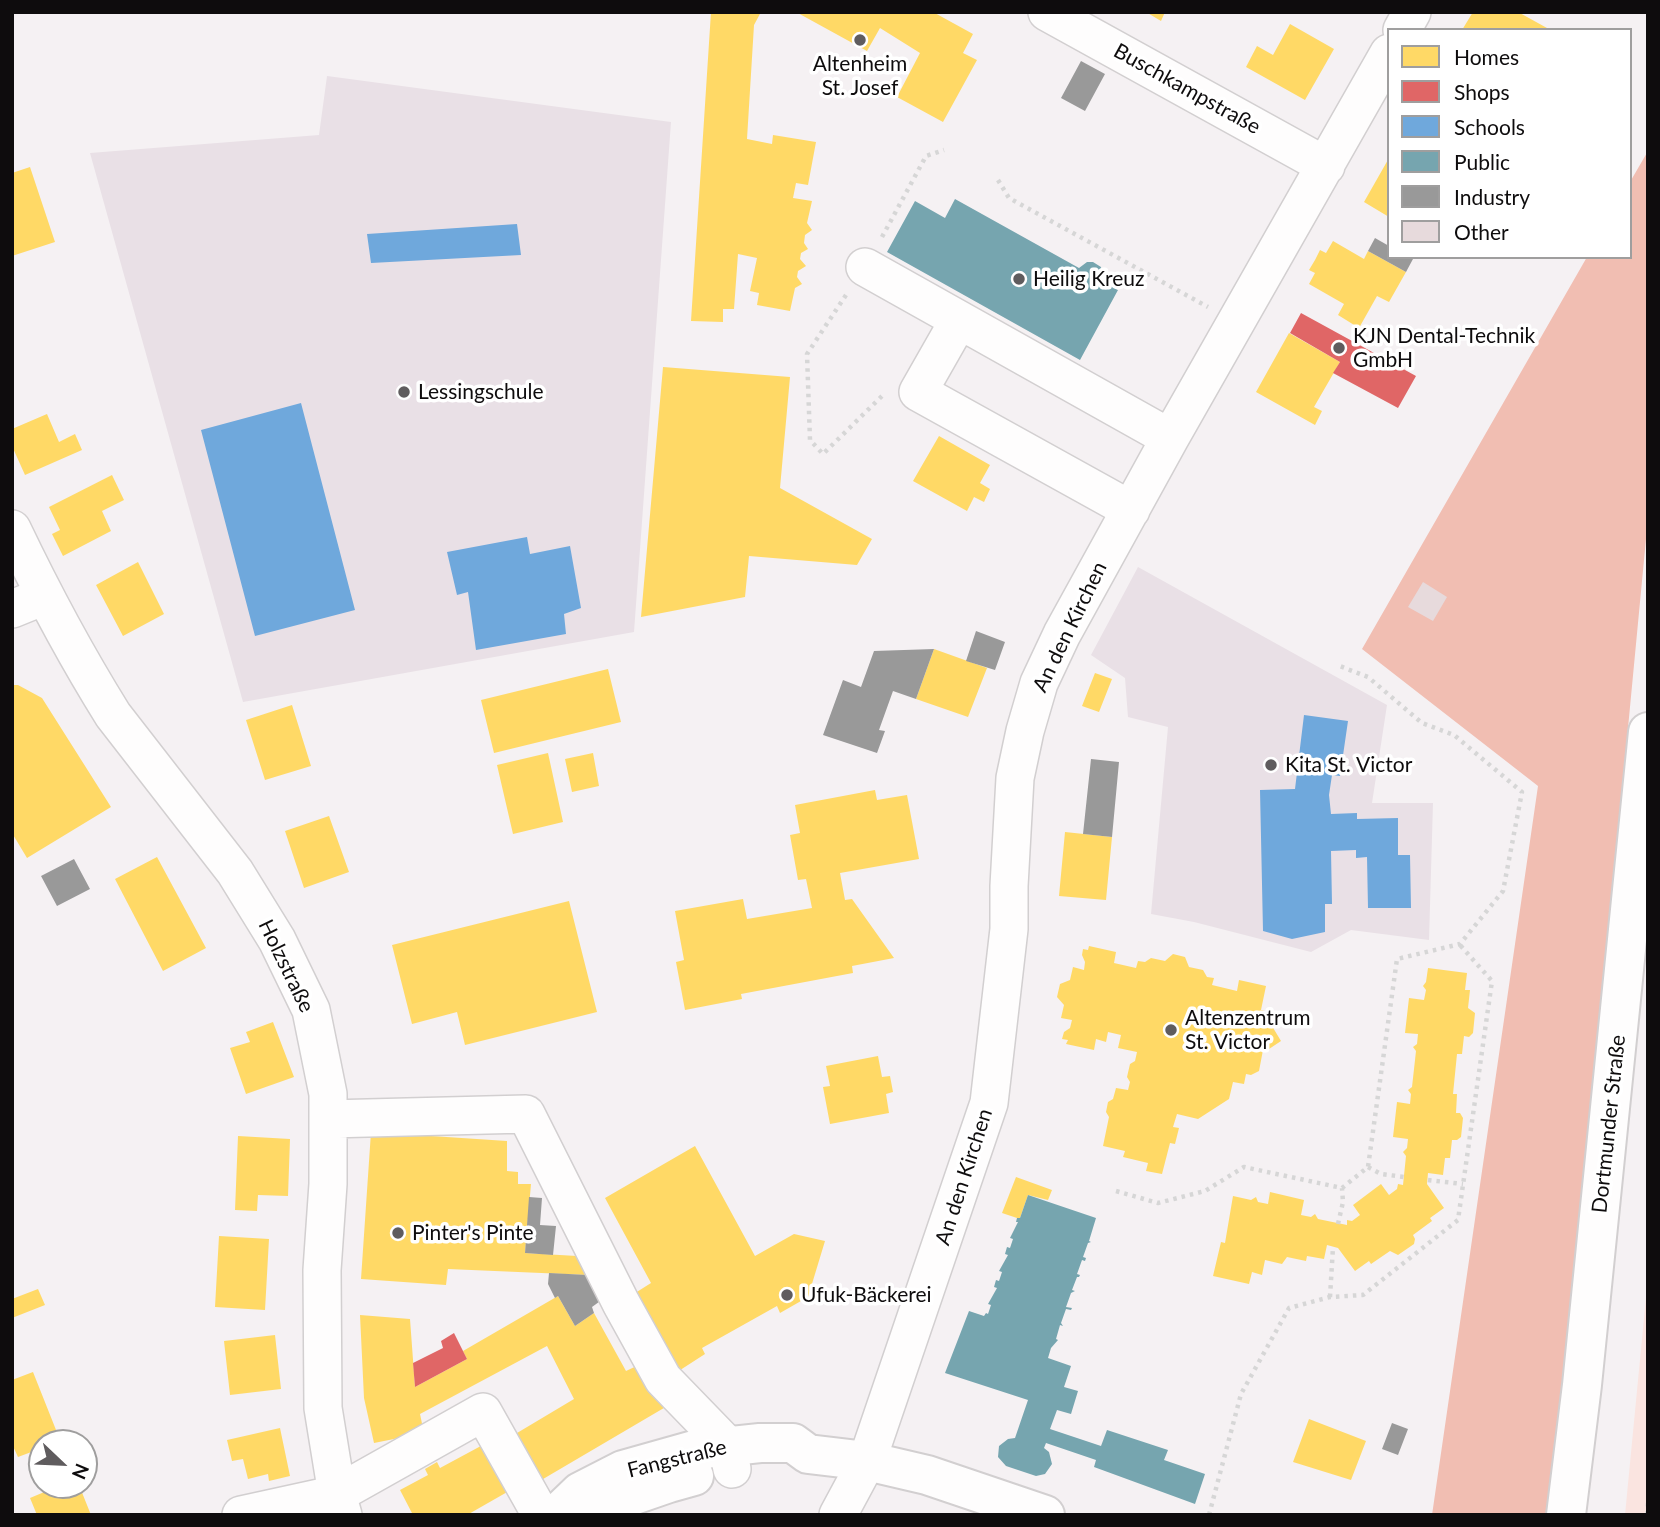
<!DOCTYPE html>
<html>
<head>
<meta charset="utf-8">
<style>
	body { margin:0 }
	#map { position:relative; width:1660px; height:1527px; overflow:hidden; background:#f5f1f3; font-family:Lato,sans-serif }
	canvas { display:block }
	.frame { position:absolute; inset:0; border:14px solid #0e0c0d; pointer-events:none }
	.legend { position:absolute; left:1387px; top:28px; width:245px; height:231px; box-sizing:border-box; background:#fff; border:2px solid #9f9e9e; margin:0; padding:9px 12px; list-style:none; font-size:21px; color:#0e0c0d }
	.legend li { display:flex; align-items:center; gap:14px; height:35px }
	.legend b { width:35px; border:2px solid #9f9e9e }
	.north { position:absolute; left:28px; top:1429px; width:70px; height:70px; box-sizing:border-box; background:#fff; border:2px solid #9f9e9e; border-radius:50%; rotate:113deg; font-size:19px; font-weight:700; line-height:28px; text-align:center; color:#0e0c0d }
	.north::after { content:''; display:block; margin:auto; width:24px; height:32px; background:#5f5c5e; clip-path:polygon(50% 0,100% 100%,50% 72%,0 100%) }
</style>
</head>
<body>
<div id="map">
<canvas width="1660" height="1527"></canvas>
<div class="frame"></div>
<ul class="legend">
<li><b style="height:19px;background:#ffd966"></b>Homes</li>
<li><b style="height:19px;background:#e06666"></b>Shops</li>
<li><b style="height:19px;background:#6fa8dc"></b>Schools</li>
<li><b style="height:19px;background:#76a5af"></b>Public</li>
<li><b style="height:19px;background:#999"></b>Industry</li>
<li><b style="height:19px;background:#e7dadc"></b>Other</li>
</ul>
<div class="north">N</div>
</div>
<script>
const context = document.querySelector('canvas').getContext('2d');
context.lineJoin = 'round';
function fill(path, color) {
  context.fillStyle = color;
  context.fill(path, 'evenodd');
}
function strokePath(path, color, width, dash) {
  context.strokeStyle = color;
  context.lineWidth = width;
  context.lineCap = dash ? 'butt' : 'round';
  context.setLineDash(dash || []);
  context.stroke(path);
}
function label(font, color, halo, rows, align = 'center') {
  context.font = font + ' Lato,sans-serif';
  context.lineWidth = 7;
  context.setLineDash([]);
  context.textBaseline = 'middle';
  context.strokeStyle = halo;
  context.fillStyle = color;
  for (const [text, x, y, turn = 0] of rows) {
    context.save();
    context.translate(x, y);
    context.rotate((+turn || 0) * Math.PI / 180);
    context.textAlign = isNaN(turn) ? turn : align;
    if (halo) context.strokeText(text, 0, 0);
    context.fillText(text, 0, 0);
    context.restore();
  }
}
fill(new Path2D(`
	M327 76 671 122 634 632 243 702 90 153 319 135Z
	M1138 567 1387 705 1372 803H1433L1429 940 1351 930 1311 952 1194 922 1151 914 1168 727 1128 717 1125 678 1091 655Z`), '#e9e0e6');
fill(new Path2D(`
	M1648 1277V1515H1625Z`), '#fae4e0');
fill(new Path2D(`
	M1648 151V518L1553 1515H1432L1538 786 1362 649 1587 257H1630V182Z`), '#f1beb2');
fill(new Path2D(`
	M711 12H761L754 25 747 139 772 144 773 135 816 142 808 185 796 183 793 198 812 201 807 223 812 230 805 235 804 243 808 249 801 253 800 259 806 266 798 271 797 277 802 284 795 288 790 311 757 305 759 293 750 291 757 258 738 254 734 309H723V322L691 321Z
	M796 12H933L973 34 963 53 977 60 943 122 897 97 920 53 880 28 867 51Z
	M1146 12H1165L1161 21Z
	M1473 12H1518L1547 28 1546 30H1462Z
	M1290 24 1334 49 1305 100 1246 67 1257 46 1273 55Z
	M1389 158V217L1364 202Z
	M30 167 55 242 12 256V173Z
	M1333 241 1364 259 1368 251 1406 272 1389 302 1377 296 1359 328 1338 315 1344 304 1309 284 1315 273 1309 270 1315 260 1320 250 1326 253Z
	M1289 333 1340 362 1314 407 1322 411 1315 425 1256 392Z
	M663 367 790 377 780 488 872 539 857 565 749 556 745 597 641 617Z
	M47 414 59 442 75 434 82 450 25 475 12 446V429Z
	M939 436 990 465 980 483 990 489 984 502 974 497 967 511 913 481Z
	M112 475 124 500 102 511 111 531 63 556 52 534 60 530 49 507Z
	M138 562 164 614 123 636 96 585Z
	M934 649 987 668 968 717 916 699Z
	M608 669 621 722 494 753 481 700Z
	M1095 673 1112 679 1099 712 1082 706Z
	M12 685H18L42 698 111 807 27 858 12 833Z
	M292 705 311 766 265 780 246 720Z
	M548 753 563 822 513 834 497 765Z
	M593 753 599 786 572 792 565 759Z
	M875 790 877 800 907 795 919 859 840 873 845 900 852 899 894 958 852 966 853 973 741 994 742 999 685 1010 676 962 684 960 675 911 743 899 747 919 812 908 806 879 798 880 790 835 800 833 795 805Z
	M329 816 349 872 304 888 285 831Z
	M1065 832 1112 837 1106 900 1059 896Z
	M157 857 206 948 163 971 115 879Z
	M569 901 597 1012 465 1045 457 1012 412 1024 392 945Z
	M1089 946 1116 952 1114 963 1136 968 1138 961 1145 962 1151 958 1165 961 1173 954 1185 957 1189 967 1203 970 1207 977 1214 978 1212 985 1237 991 1239 980 1266 986 1261 1010 1271 1013 1268 1025 1272 1026 1281 1041 1266 1051 1263 1050 1259 1071 1251 1075 1246 1074 1244 1084 1233 1082 1229 1099 1198 1119 1177 1114 1173 1127 1179 1128 1175 1144 1170 1143 1162 1174 1146 1171 1148 1163 1123 1157 1125 1151 1103 1146 1109 1117 1106 1112 1108 1102 1113 1099 1116 1088 1128 1090 1130 1082 1127 1077 1130 1064 1135 1061 1137 1052 1118 1048 1121 1035 1108 1032 1106 1042 1096 1039 1094 1050 1066 1044 1068 1040 1062 1039 1064 1032 1070 1028 1072 1020 1061 1018 1064 1005 1057 997 1060 984 1070 980 1073 967 1084 970 1085 962 1082 955 1083 949 1088 950Z
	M1428 968 1467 973 1465 990H1470L1468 1008 1475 1013 1473 1033 1469 1037 1464 1036 1462 1054H1457L1453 1094H1457L1456 1113H1460L1463 1118 1461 1137 1457 1140H1452L1450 1158H1445L1443 1175 1428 1173 1427 1184 1444 1208 1430 1218 1432 1221 1413 1235 1415 1239 1414 1244 1398 1255 1390 1251 1371 1264 1369 1261 1355 1271 1338 1248 1327 1245 1324 1259 1307 1256 1306 1261 1287 1257 1282 1264 1265 1260 1262 1275 1252 1272 1249 1284 1213 1276 1221 1242 1225 1243 1233 1196 1251 1200 1256 1197 1258 1202 1268 1204 1270 1192 1304 1200 1301 1215 1311 1217 1315 1214 1318 1219 1347 1225V1220L1352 1221 1360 1215 1353 1205 1381 1184 1389 1195 1397 1189 1398 1184 1403 1185 1406 1156 1403 1152 1407 1148 1408 1139 1393 1137 1397 1102 1410 1104 1411 1094 1408 1090 1412 1087 1416 1051 1413 1047 1417 1044 1418 1034 1405 1033 1409 998 1424 1000 1426 990 1423 986 1426 982Z
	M273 1022 294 1077 246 1094 230 1048 250 1042 246 1032Z
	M878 1056 882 1077 890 1076 893 1092 886 1094 889 1113 830 1124 823 1087 830 1086 826 1066Z
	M371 1132 507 1141V1171L518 1172V1184H531L525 1253 577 1256 588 1275 448 1269 446 1285 361 1279Z
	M238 1136 290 1139 288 1196 258 1195 257 1211 235 1210Z
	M695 1146 755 1256 794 1234 825 1241 808 1297 780 1313 777 1306 702 1348 705 1354 657 1385 669 1405 538 1482 512 1436 574 1399 547 1346 420 1414 424 1433 374 1443 364 1398 360 1315 410 1319 415 1387 467 1359 463 1351 558 1296 575 1326 594 1313 626 1371 643 1363 632 1295 651 1283 605 1198Z
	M1016 1177 1052 1190 1048 1200 1028 1195 1020 1218H1017L1002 1213Z
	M219 1236 269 1239 265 1310 215 1307Z
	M38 1289 45 1305 12 1318V1299Z
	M275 1335 281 1389 230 1395 224 1341Z
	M33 1372 60 1440 42 1443V1448L18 1457 12 1444V1380Z
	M1309 1419 1366 1441 1351 1480 1293 1462Z
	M280 1428 290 1476 269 1481 268 1474 248 1479 243 1459 232 1461 227 1440Z
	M492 1440 516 1487 467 1515H413L400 1490 428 1475 425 1469 437 1462 440 1468Z
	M61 1485H79L91 1515H37L30 1498Z`), '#ffd966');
fill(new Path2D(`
	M1301 313 1416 376 1398 408 1333 373 1340 362 1290 333Z
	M454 1333 467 1359 415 1387 413 1363 443 1348 441 1341Z`), '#e06666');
fill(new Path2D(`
	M517 224 521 255 371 263 367 234Z
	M301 403 355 610 255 636 201 430Z
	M527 537 530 554 570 546 581 608 564 614 566 634 476 650 468 592 457 595 447 552Z
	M1304 715 1348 721 1340 776 1332 775 1329 795 1331 814 1357 813V819L1398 818V855H1410L1411 908H1368L1367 857 1356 858V850L1331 851 1332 904H1325V932L1292 939 1263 931 1260 790 1295 789Z`), '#6fa8dc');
fill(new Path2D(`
	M955 199 1079 268 1087 262H1093L1101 267 1103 281 1118 290 1080 360 887 252 915 201 945 218Z
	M1028 1195 1096 1218 1089 1241 1091 1242 1088 1243 1083 1257 1086 1258 1085 1261 1082 1260 1077 1274 1080 1275 1079 1277H1077L1072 1290 1075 1291 1071 1293 1066 1307 1072 1308 1071 1310 1066 1309 1061 1323 1063 1326 1060 1325 1056 1339 1058 1340 1051 1348 1048 1358 1071 1366 1064 1387 1078 1391 1071 1414 1057 1410 1050 1429 1101 1446 1107 1430 1168 1450 1164 1460 1205 1474 1195 1504 1094 1467 1096 1460 1046 1443 1044 1448 1049 1452 1052 1464 1045 1474 1036 1476 1006 1466 998 1457 999 1446 1008 1439 1015 1438 1028 1400 945 1373 969 1311 984 1316 986 1313 988 1314 991 1305 988 1304 997 1288 994 1287 996 1280 999 1281 1002 1272 999 1271 1008 1255 1005 1254 1007 1247 1010 1248 1013 1239 1010 1238 1018 1222H1016L1017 1218H1020Z`), '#76a5af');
fill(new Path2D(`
	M1081 61 1105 74 1085 111 1061 98Z
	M1375 238 1389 246V257L1413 259 1406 272 1368 251Z
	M976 631 1005 642 995 670 966 661Z
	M934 649 916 699 893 691 879 730 885 731 877 753 823 735 843 680 861 687 874 651Z
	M1091 759 1119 762 1112 837 1083 834Z
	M74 859 90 889 57 906 41 876Z
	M529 1197 542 1198 540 1225 556 1226 553 1255 525 1253Z
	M549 1273 588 1275 603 1299 592 1307 594 1313 575 1326 558 1296 555 1298 548 1284Z
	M1392 1423 1408 1429 1398 1455 1382 1449Z`), '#999');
fill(new Path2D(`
	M1423 582 1447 597 1433 621 1408 607Z`), '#e7dadc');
const minor = new Path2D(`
	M1047 12 1326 166
	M1402 30 1412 12
	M865 267 1170 438
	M959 320 918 392 1131 510
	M12 529C43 594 75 654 113 715L235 872 277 940 311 1010 328 1094V1184L322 1270 323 1408 337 1494 343 1515
	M12 609 44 596
	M328 1119 526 1114 621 1303 663 1379 727 1445 732 1469
	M241 1515 337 1494 483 1412 541 1515
	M838 1515 867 1461 989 1103 1009 929V886L1015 778 1025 731 1039 683 1062 634 1170 438 1389 53`);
const major = new Path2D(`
	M582 1513 669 1483 694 1476
	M556 1515 580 1492 623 1470 694 1450 760 1443H793L808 1454 867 1461 927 1475 1045 1515
	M1566 1515 1582 1385 1648 732`);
strokePath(minor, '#d2cfd0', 40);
strokePath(major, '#d2cfd0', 42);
strokePath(new Path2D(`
	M998 180 1009 198 1208 307
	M882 237 926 156 944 150
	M846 295 807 354 810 440 823 454 884 394
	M1368 1167 1381 1174 1404 1177
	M1428 1180 1463 1184
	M1116 1191 1158 1203 1205 1191 1244 1167 1342 1188 1368 1167 1397 959 1460 944 1503 891 1522 792 1454 735 1422 723 1368 677 1337 665
	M1338 1224 1343 1202 1342 1188
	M1330 1297 1333 1247
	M1209 1515 1241 1394 1289 1308 1330 1297 1363 1295 1458 1220 1492 981 1460 945
	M1647 1515 1648 1503`), '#d6d6d6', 4.5, [3.5, 5]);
strokePath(minor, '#fefdfd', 37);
strokePath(major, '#fefdfd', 38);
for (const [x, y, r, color] of [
	[860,40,7,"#5f5c5e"],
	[1019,279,7,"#5f5c5e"],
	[1339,348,7,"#5f5c5e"],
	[404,392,7,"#5f5c5e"],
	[1271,765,7,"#5f5c5e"],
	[1171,1030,7,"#5f5c5e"],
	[398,1233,7,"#5f5c5e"],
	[787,1295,7,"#5f5c5e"]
]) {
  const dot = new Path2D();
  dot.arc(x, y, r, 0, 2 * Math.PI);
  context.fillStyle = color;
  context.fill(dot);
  strokePath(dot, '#fff', 2.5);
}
label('21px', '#0e0c0d', '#fff', [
	["Altenheim",860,64,"center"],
	["St. Josef",860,88,"center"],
	["Heilig Kreuz",1033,279],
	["KJN Dental-Technik",1353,336],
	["GmbH",1353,360],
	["Lessingschule",418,392],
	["Kita St. Victor",1285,765],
	["Altenzentrum",1185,1018],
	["St. Victor",1185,1042],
	["Pinter's Pinte",412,1233],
	["Ufuk-Bäckerei",801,1295]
], 'left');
label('21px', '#0e0c0d', '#fff', [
	["Buschkampstraße",1187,89,29],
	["An den Kirchen",1070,627,-64],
	["Holzstraße",286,966,64],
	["Dortmunder Straße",1609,1124,-84],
	["An den Kirchen",964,1177,-72],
	["Fangstraße",677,1459,-14]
]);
</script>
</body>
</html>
